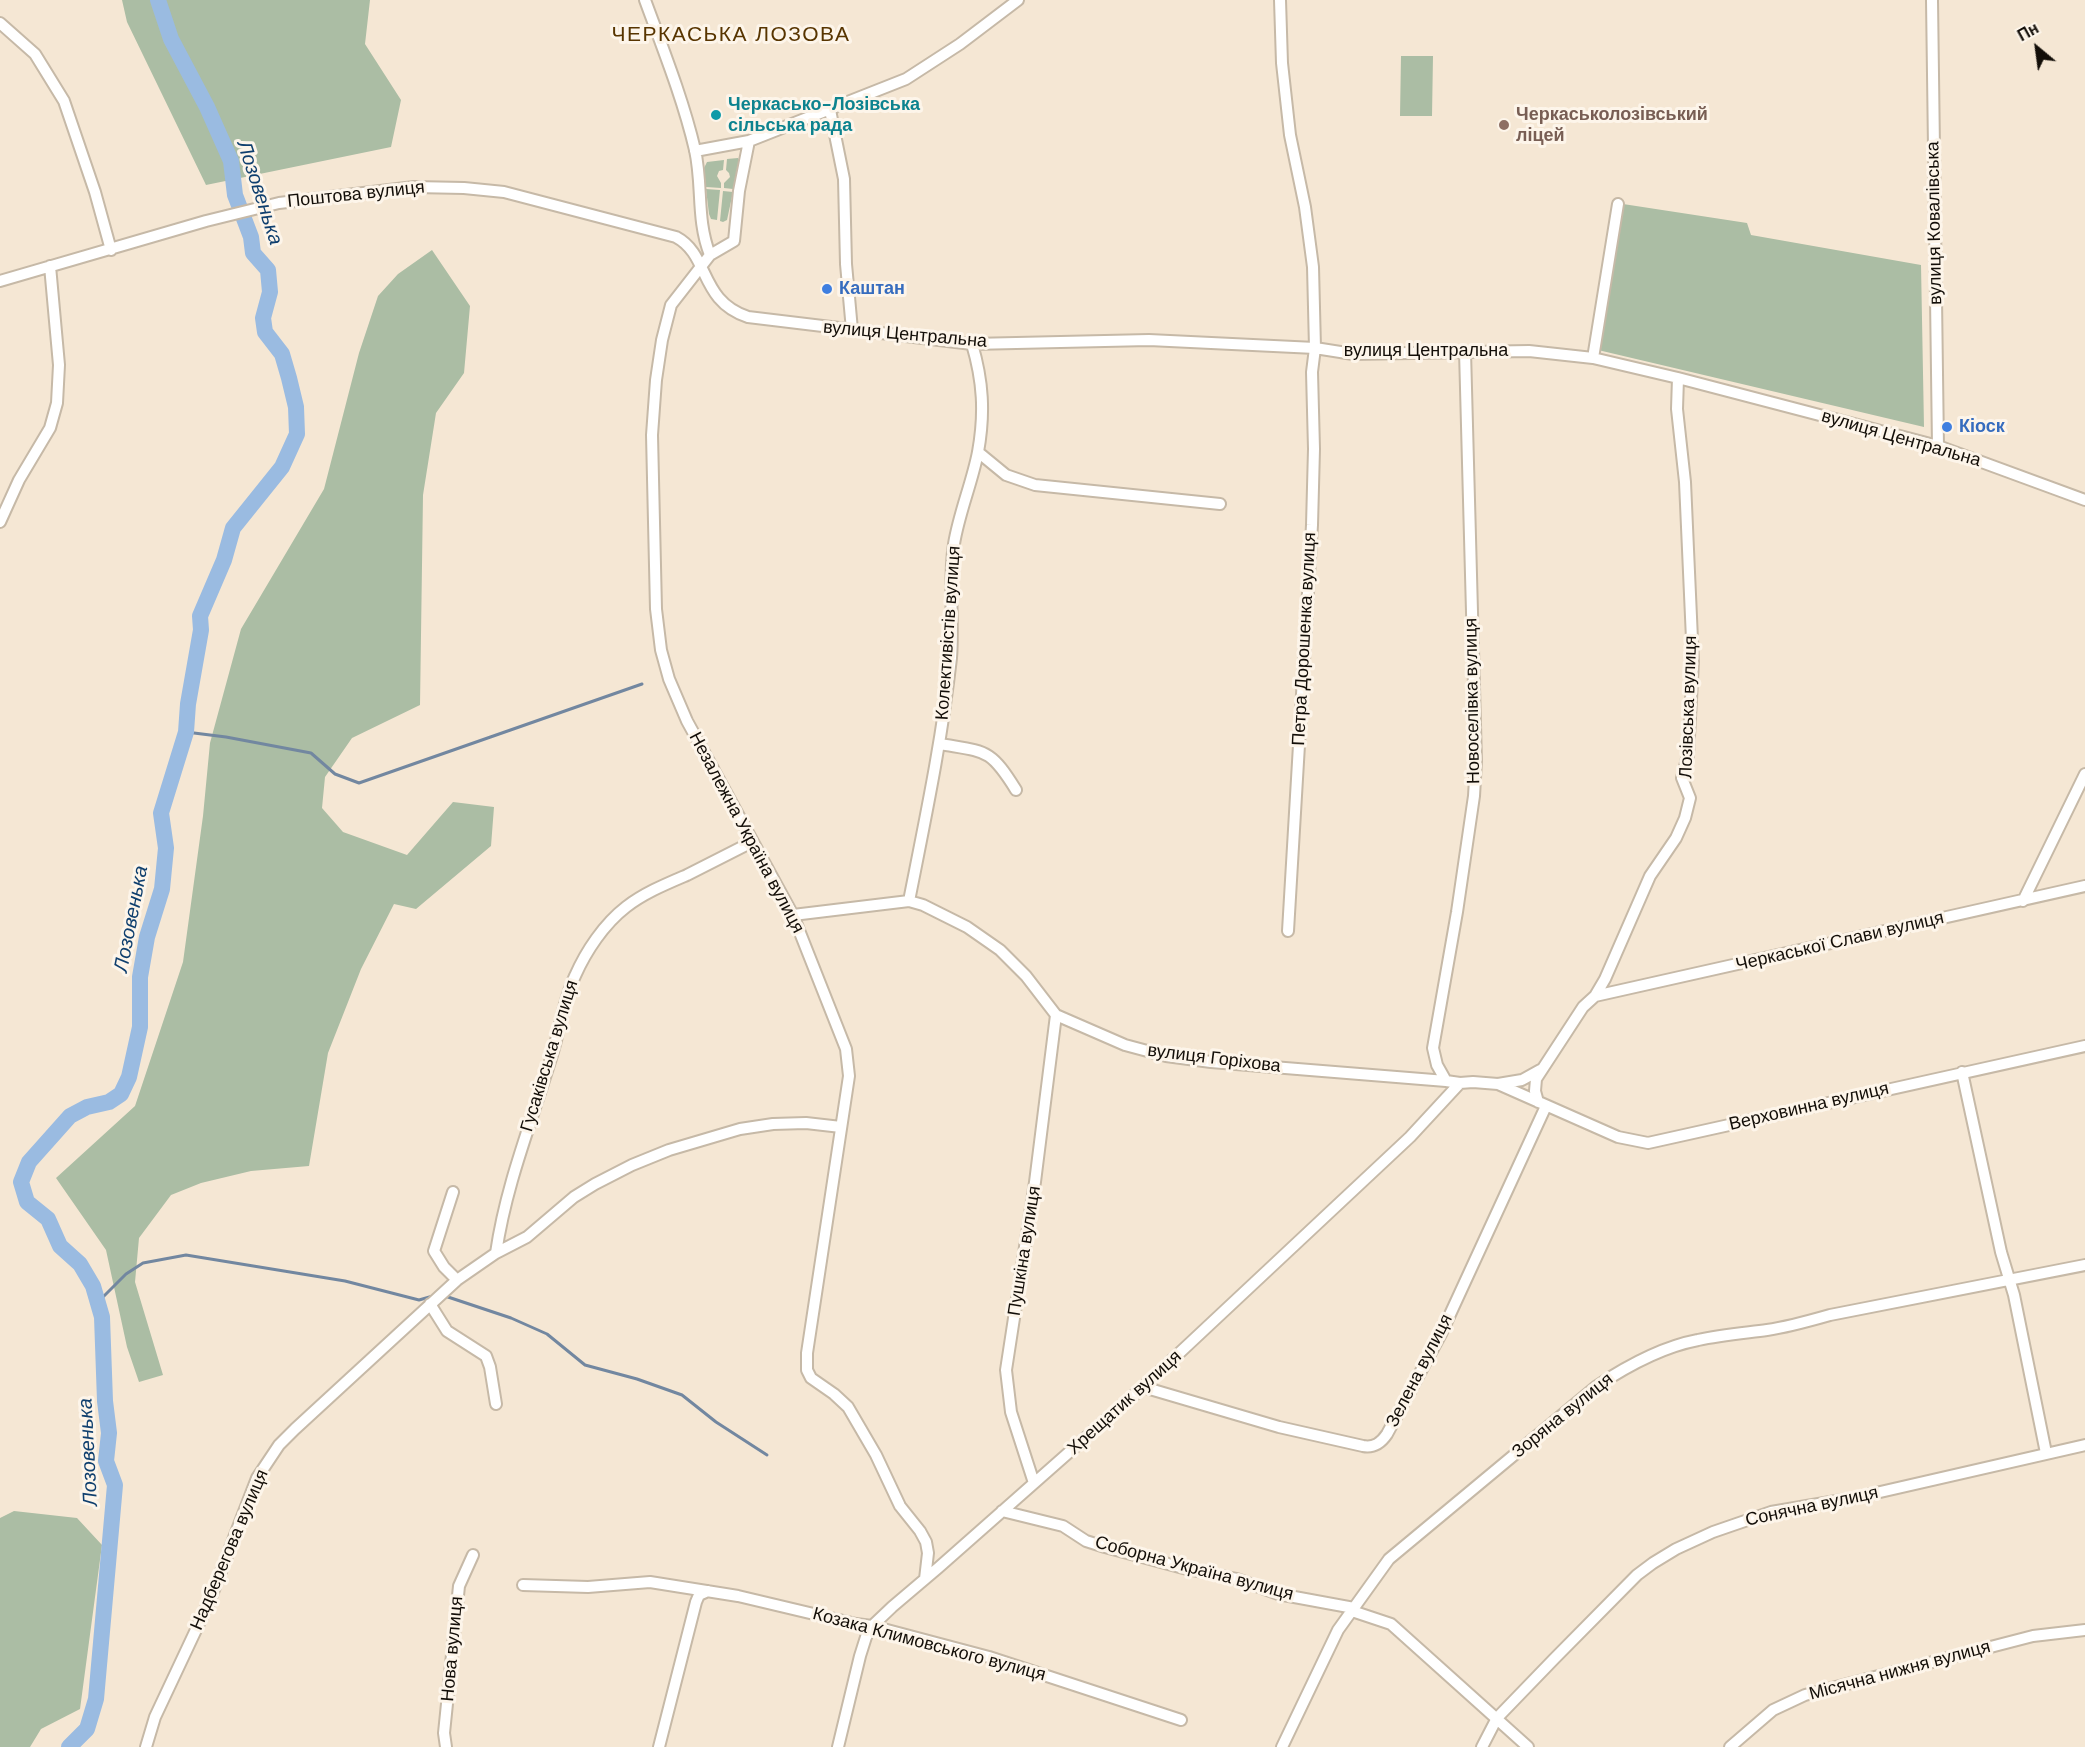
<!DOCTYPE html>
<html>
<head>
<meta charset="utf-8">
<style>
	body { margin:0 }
	#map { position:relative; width:2085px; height:1747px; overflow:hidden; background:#f5e7d4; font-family:"DM Sans",sans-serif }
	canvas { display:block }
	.north { position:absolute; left:2007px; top:18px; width:60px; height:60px; -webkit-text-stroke:4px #fdf5ea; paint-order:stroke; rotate:331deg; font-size:16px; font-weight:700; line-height:24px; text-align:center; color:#130e08 }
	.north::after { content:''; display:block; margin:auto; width:21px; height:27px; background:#130e08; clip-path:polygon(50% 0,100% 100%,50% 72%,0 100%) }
</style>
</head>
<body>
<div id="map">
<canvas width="2085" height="1747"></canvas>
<div class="north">Пн</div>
</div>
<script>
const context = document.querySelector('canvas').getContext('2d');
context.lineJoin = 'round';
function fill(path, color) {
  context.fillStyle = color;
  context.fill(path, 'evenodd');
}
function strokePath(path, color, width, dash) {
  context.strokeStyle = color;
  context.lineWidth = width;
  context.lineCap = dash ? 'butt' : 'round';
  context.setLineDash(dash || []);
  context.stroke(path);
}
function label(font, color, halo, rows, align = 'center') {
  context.font = font + ' "DM Sans",sans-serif';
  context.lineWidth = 6;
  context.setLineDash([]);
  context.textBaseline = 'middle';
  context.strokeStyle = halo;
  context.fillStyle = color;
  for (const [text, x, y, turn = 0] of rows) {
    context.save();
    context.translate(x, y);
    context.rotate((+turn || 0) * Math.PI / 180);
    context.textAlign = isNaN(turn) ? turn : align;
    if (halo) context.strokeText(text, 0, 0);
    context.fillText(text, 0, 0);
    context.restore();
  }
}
fill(new Path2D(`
	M122 0H370L365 44 401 100 391 147 206 185 127 22Z
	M1401 56H1433L1432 116H1400Z
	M738 158 739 160 733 189 724 188V183L730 177 729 173 726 170 727 159Z
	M724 160 723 170 719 171 717 176 721 183V188L706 187 704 168 707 162Z
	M706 189 720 190 717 220 711 219 709 214Z
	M723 191 733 192 727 220 723 222 720 221Z
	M1623 204 1747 223 1751 235 1921 265 1924 427 1598 350Z
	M432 250 470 306 464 373 436 413 423 495 420 705 352 738 325 777 322 808 343 832 407 855 453 802 494 807 491 846 416 909 394 904 361 969 328 1053 309 1166 251 1171 201 1183 171 1195 139 1238 135 1282 163 1375 139 1382 127 1347 106 1250 56 1178 135 1106 183 962 203 816 210 743 241 629 324 489 359 353 378 296 398 274Z
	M14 1511 77 1518 102 1545 80 1709 41 1729 30 1747H0V1518Z`), '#abbda4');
strokePath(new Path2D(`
	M186 732 226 737 311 753 335 774 359 783 642 684
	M445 1296 511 1318 547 1334 585 1365 637 1379 682 1395 716 1422 767 1455
	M98 1302 126 1274 143 1263 186 1255 345 1281 419 1300 433 1296`), '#7287a0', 3);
strokePath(new Path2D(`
	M69 1747 87 1729 96 1699 115 1485 106 1461 109 1433 105 1401 102 1317 93 1286 80 1264 60 1246 48 1219 27 1202 21 1182 29 1162 70 1116 87 1107 109 1102 121 1094 129 1077 140 1027V977L147 937 162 889 166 848 161 813 186 732 188 704 201 630 200 616 224 560 233 528 282 467 297 434 296 407 289 378 282 354 265 332 263 318 270 292 268 270 253 253 251 237 235 195 231 161 207 107 171 39 158 0`), '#9abbe1', 16);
const minor = new Path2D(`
	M645 0C663 49 683 99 695 150 703 186 696 219 710 255L671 305 662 340 656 380 652 435 656 609 661 650 669 679 687 721 793 915 846 1049 849 1076 807 1353V1370L811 1378 834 1394 848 1407 876 1455 900 1506 920 1531 926 1542 928 1553 925 1579
	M1280 0 1282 63 1290 135 1305 207 1313 267 1315 348 1312 372 1314 449 1312 525 1288 931
	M1932 0 1938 446
	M0 23 35 54 64 101 95 192 111 250
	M830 110 844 179 846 264 852 330
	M695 151 749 141 906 79 960 44 1018 0
	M710 255 734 241 739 191 749 141
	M0 281 206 221 279 203 414 187 464 188 504 192 676 237C710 255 699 301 748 317L972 344 1149 340 1315 348 1353 354 1529 351 1593 358 1678 378 1938 446 2085 500
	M1593 358 1618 204
	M978 452 1006 475 1035 485 1220 504
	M0 522 19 480 50 428 57 403 59 365 50 266
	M940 744C986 752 990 748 1016 790
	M909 901C925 820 942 740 951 658 954 620 948 582 954 544 959 513 972 483 978 452 985 413 983 381 972 344
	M2023 901 2085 774
	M793 915 909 901 923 905 967 927 1000 950 1026 976 1056 1015 1125 1045 1166 1056 1211 1062 1446 1081 1460 1083 1473 1082 1498 1084 1618 1137 1648 1143 2085 1046
	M1595 996 2085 886
	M1962 1072 2001 1252 2014 1295 2046 1453
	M1446 1081 1437 1065 1433 1048 1457 912 1474 796 1476 761 1465 351
	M1498 1084 1522 1080 1540 1070
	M1538 1102 1535 1091 1536 1079 1583 1007 1595 996 1605 979 1650 876 1676 838 1685 818 1690 798 1682 778 1688 755 1693 662 1685 482 1677 409 1678 378
	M453 1192 434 1251 444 1267 457 1280
	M496 1253C506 1184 532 1121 552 1055 560 1029 563 1001 575 976 586 951 604 924 626 907 644 893 666 884 687 875 709 864 730 853 752 842
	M430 1304 447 1331 486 1356 490 1367 496 1404
	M1143 1387 1279 1427 1363 1446C1374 1448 1381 1443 1387 1434L1441 1334 1546 1106
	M1034 1483 1011 1412 1006 1370 1035 1182 1056 1015
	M1002 1511 1063 1526 1086 1541 1105 1547 1187 1569 1237 1579 1278 1594 1354 1608
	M523 1585 588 1587 650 1582 738 1596 856 1624 872 1626 989 1657 1181 1720
	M1352 1611 1391 1624 1528 1747
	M146 1747 155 1717 210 1600 257 1478 279 1445 295 1429 457 1280 496 1253 527 1237 574 1197 595 1184 632 1165 669 1150 740 1129 773 1124 806 1123 841 1127
	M446 1747 444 1733 459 1586 473 1555
	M659 1747 696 1602 699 1595 708 1591
	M838 1747 860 1656 866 1637 872 1626 892 1607 938 1568 1143 1387 1410 1137 1460 1083
	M1282 1747 1338 1630 1389 1559 1597 1386C1627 1366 1661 1347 1698 1340 1720 1335 1744 1333 1767 1330 1788 1327 1809 1321 1830 1315L2085 1265
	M1482 1747 1497 1718 1554 1659 1637 1575 1653 1563 1676 1549 1713 1532 1771 1512 1854 1498 2085 1445
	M1730 1747 1773 1710 1805 1695 2033 1636 2085 1630`);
strokePath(minor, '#c6b9a7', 14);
strokePath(minor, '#fff', 10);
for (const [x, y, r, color] of [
	[716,115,6,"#0f9aa8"],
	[1504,125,6,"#8d6e63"],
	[827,289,6,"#3f7fe0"],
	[1947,427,6,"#3f7fe0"]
]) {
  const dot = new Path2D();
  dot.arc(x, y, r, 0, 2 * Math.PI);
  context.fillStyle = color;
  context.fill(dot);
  strokePath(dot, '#fdf5ea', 2);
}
label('bold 18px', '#0d838f', '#fdf5ea', [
	["Черкасько-Лозівська",728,105],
	["сільська рада",728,126]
], 'left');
label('bold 18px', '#785e54', '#fdf5ea', [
	["Черкаськолозівський",1516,115],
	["ліцей",1516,136]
], 'left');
label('18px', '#130e08', '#fdf5ea', [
	["Поштова вулиця",356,195,-6],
	["вулиця Ковалівська",1935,223,-91],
	["вулиця Центральна",905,335,5],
	["вулиця Центральна",1426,351],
	["вулиця Центральна",1901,439,16],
	["Колективістів вулиця",949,633,-86],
	["Петра Дорошенка вулиця",1305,639,-87],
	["Новоселівка вулиця",1473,701,-91],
	["Лозівська вулиця",1689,707,-88],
	["Незалежна Україна вулиця",746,833,62],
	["Черкаської Слави вулиця",1840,942,-13],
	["Гусаківська вулиця",550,1056,-73],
	["вулиця Горіхова",1214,1059,7],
	["Верховинна вулиця",1809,1107,-13],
	["Пушкіна вулиця",1025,1251,-81],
	["Зелена вулиця",1420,1371,-63],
	["Хрещатик вулиця",1125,1403,-42],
	["Зоряна вулиця",1563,1416,-39],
	["Сонячна вулиця",1812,1507,-12],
	["Надберегова вулиця",230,1550,-67],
	["Соборна Україна вулиця",1194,1569,15],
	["Козака Климовського вулиця",929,1645,15],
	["Нова вулиця",453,1649,-85],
	["Місячна нижня вулиця",1900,1671,-15]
]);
label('bold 18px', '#366cbe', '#fdf5ea', [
	["Каштан",839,289],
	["Кіоск",1959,427]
], 'left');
label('italic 20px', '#0f3f6e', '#fdf5ea', [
	["Лозовенька",259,193,72],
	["Лозовенька",132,919,-79],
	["Лозовенька",89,1452,-93]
]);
context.letterSpacing = '1.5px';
label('21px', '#583500', '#fdf5ea', [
	["ЧЕРКАСЬКА ЛОЗОВА",731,35]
]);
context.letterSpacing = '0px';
</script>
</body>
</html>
